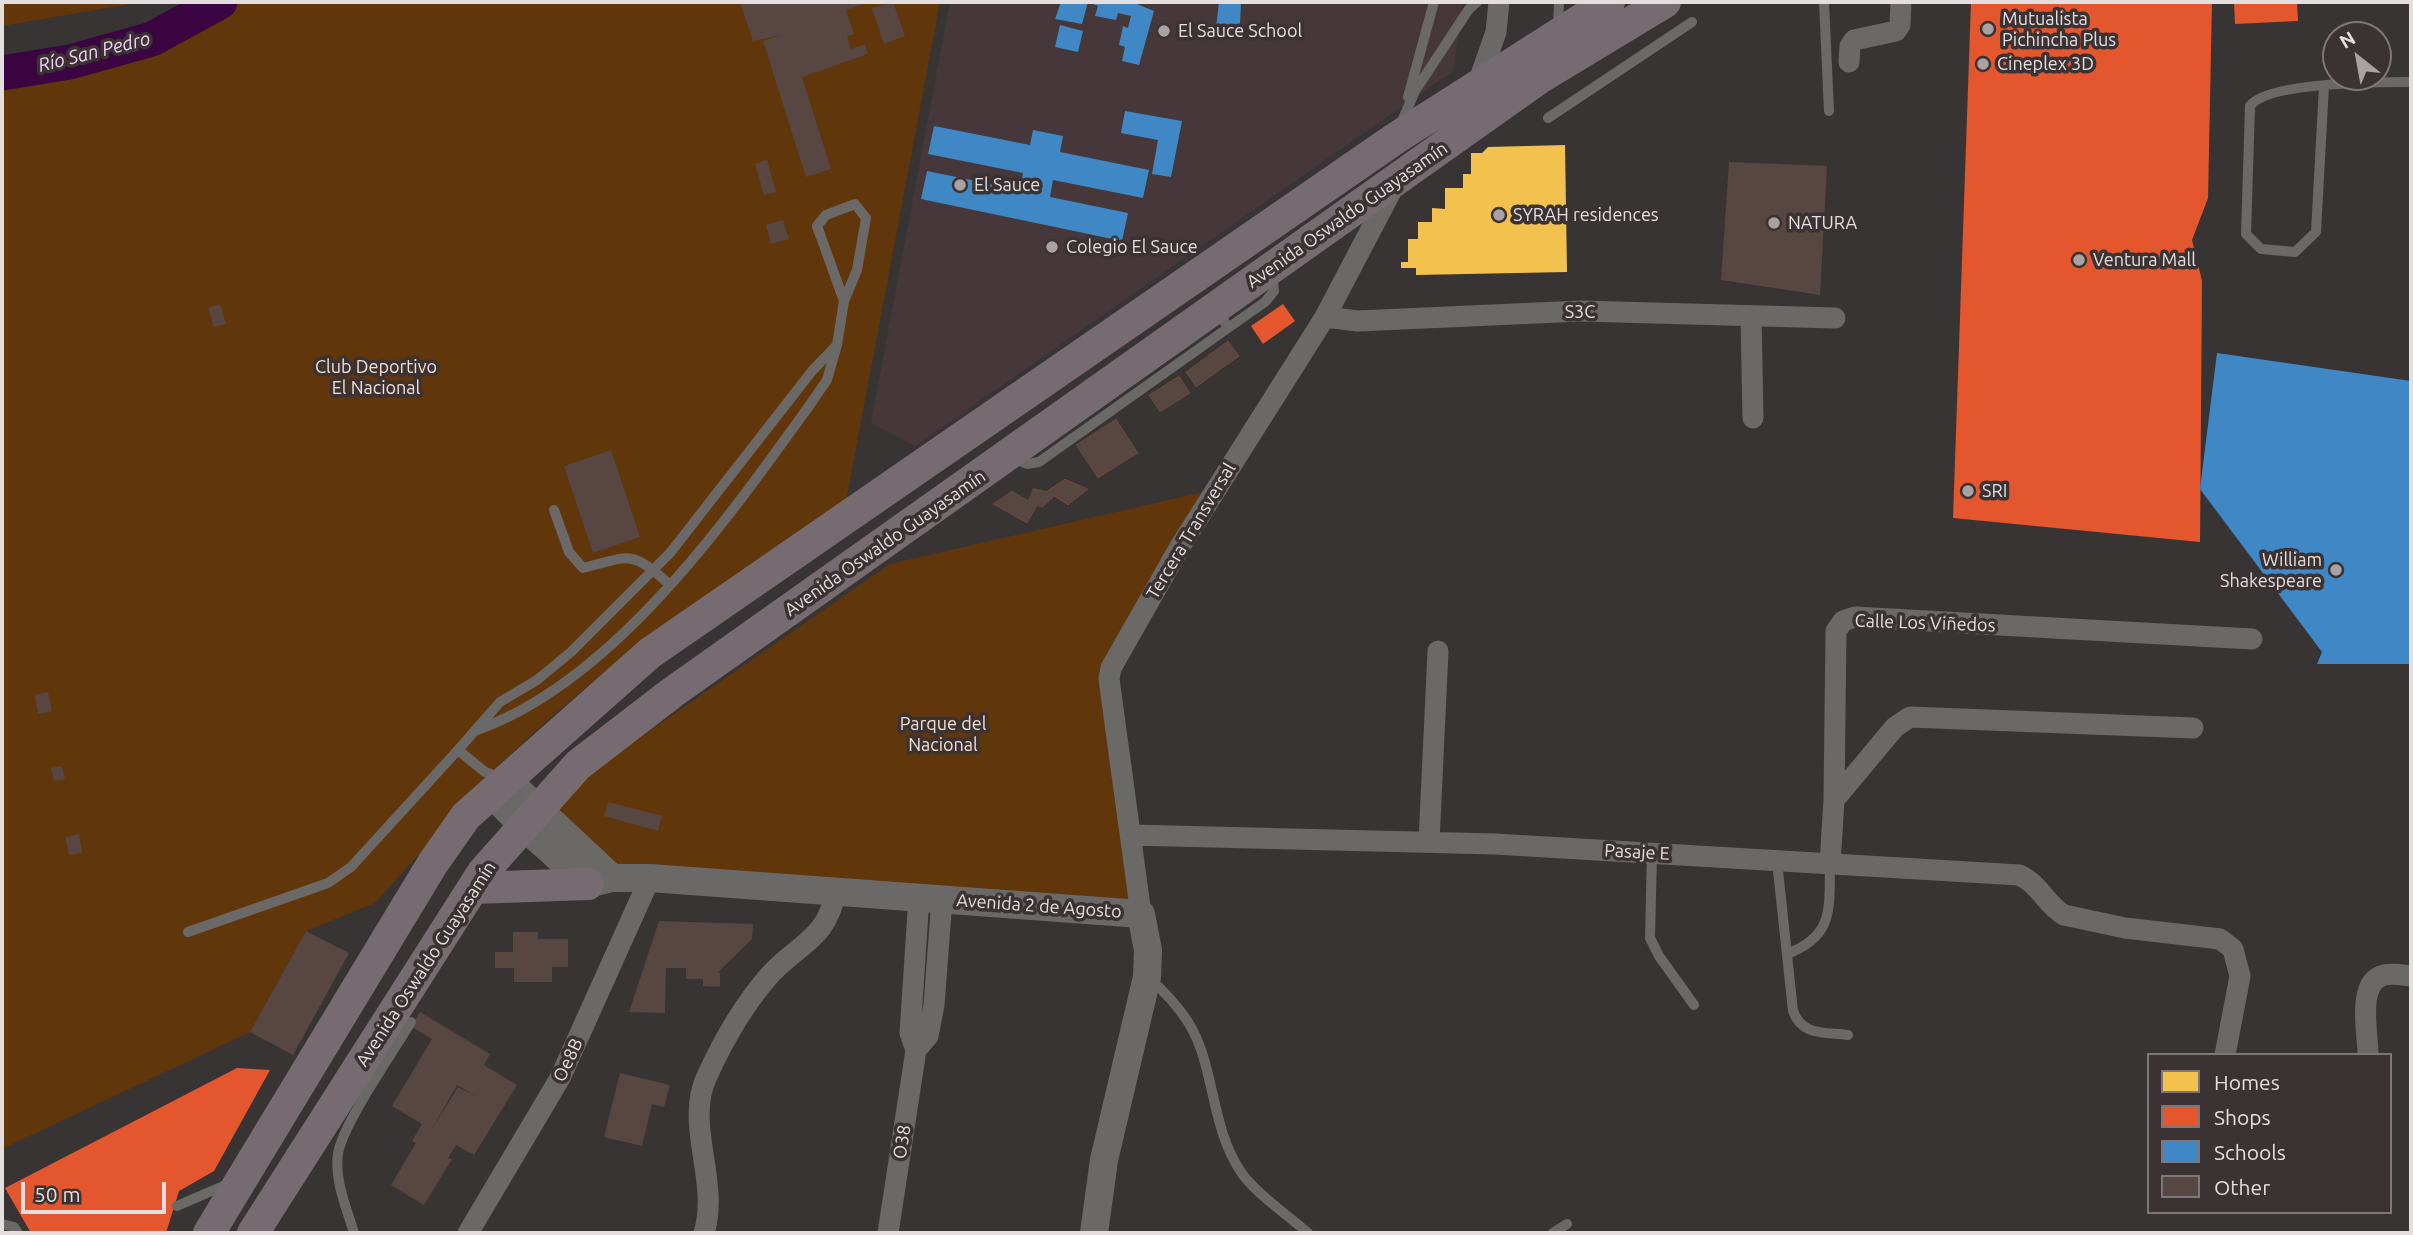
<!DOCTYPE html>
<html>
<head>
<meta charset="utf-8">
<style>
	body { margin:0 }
	#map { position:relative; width:2413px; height:1235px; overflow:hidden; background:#393434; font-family:Ubuntu,sans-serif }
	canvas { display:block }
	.frame { position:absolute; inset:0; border:4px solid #e4dede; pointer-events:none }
	.legend { position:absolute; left:2147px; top:1053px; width:245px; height:161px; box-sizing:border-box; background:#3b3233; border:2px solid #7f7777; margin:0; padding:9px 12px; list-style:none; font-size:21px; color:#e4dede }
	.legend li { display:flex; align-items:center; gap:14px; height:35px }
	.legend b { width:35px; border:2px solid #7f7777 }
	.north { position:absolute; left:2322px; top:21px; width:70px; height:70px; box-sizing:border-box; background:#3b3233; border:2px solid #7f7777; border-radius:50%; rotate:329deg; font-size:19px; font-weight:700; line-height:28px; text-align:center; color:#e4dede }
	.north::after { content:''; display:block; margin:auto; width:24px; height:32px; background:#a8a2a2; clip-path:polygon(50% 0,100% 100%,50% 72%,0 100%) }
	.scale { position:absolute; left:21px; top:1182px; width:145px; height:32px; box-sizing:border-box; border:4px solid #e4dede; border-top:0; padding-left:9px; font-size:21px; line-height:24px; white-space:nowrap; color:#e4dede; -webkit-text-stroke:5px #3b3233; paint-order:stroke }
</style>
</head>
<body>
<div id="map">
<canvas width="2413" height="1235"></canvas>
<div class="frame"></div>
<ul class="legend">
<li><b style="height:19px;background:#f2c14e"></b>Homes</li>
<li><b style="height:19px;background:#e4572e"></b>Shops</li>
<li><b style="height:19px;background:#3f88c5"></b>Schools</li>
<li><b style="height:19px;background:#574642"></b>Other</li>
</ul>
<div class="north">N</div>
<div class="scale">50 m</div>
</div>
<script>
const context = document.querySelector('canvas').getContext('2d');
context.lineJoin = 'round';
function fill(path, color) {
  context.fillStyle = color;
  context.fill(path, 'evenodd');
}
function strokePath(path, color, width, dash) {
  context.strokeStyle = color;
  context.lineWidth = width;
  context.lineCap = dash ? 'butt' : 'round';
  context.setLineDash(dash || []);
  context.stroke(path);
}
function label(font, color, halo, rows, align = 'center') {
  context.font = font + ' Ubuntu,sans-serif';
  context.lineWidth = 7;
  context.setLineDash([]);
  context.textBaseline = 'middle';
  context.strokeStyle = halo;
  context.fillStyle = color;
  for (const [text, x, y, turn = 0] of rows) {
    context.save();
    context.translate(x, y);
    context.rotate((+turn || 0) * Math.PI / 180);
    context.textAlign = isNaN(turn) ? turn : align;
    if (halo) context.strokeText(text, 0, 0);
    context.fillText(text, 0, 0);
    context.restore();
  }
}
fill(new Path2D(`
	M950 2H1463L1453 71 915 446 871 423Z`), '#46383a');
fill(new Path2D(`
	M2 2H142L2 26Z
	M220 2H940L846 501 731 579 608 669 551 717 499 765 375 903 306 931 250 1032 2 1149V84L152 39Z
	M1212 490 1107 668 1145 925 616 878 537 809 890 564Z`), '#61360b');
fill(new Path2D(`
	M1565 145 1567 272 1416 275V268H1401V262H1408V239H1418V222H1432V208L1445 209V188H1463V174H1471V153H1482L1488 147Z`), '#f2c14e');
fill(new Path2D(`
	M1971 2H2212L2208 198 2192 240 2202 281 2200 542 1953 518Z
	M2234 2H2297L2298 21 2235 24Z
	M1283 304 1295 321 1263 344 1251 326Z
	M1228 341 1239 356 1196 387 1186 372Z
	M1179 376 1190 393 1160 412 1149 395Z
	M1116 419 1138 453 1098 478 1076 445Z
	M1065 479 1088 489 1068 505 1047 491Z
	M1012 491 1037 506 1027 523 993 504Z
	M237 1068 270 1070 214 1171 179 1191 166 1233H31L5 1188Z`), '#e4572e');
fill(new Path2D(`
	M1061 2H1132L1154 11 1139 65 1122 61 1125 47 1119 45 1123 26 1128 28 1131 16 1118 13 1116 20 1095 16 1098 6 1088 2 1082 24 1055 19Z
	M1219 2H1241L1240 24 1216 28Z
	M1060 25 1083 31 1078 52 1055 47Z
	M1125 111 1182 121 1171 177 1152 174 1158 140 1121 133Z
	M934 126 1030 145 1033 130 1063 136 1060 152 1149 170 1143 198 1053 180 1050 197 1128 213 1122 241 921 199 927 171 1020 190 1023 173 928 154Z
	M2217 353 2411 381V664H2317L2322 652 2200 489Z`), '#3f88c5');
strokePath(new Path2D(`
	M2 73 70 62 152 39 220 2`), '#3a0540', 35);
fill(new Path2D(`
	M740 2H870L846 10 854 34 847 36 851 49 865 44 868 54 802 77 831 169 806 177 763 41 781 35 753 41Z
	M893 2 905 36 884 44 872 8Z
	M767 160 776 192 764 195 755 164Z
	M1729 162 1827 166 1820 295 1721 280Z
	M783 220 789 239 771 244 766 225Z
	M220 304 226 324 214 327 208 308Z
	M1228 341 1239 356 1196 387 1186 372Z
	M1179 376 1190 393 1160 412 1149 395Z
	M1116 419 1138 453 1098 478 1076 445Z
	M611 450 640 537 593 553 564 466Z
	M1065 479 1088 489 1068 505 1055 496 1042 508 1037 506 1027 523 993 504 1012 491 1028 500 1033 488 1047 491Z
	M48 692 52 711 38 714 35 695Z
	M62 766 65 779 54 781 51 768Z
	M608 802 662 816 658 831 604 816Z
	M79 834 82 853 69 855 65 837Z
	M659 921 753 924 752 939 717 973H720V987L703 986V979H686V968H666L665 1013 629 1012Z
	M306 931 349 953 293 1055 250 1032Z
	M513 932H538V939H568V967H552V982H514V968H495V952H513Z
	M420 1012 490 1054 484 1065 517 1085 474 1155 456 1145 448 1158 452 1159 424 1205 391 1185 416 1143 412 1141 422 1124 392 1106 432 1039 411 1026ZM457 1085 478 1097 458 1087 431 1131Z
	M620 1073 670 1085 664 1107 652 1104 642 1146 604 1137Z`), '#574642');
strokePath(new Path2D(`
	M1824 2 1829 111
	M1558 28 1559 2
	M2324 86 2316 232 2295 252 2261 249 2246 234 2250 106C2267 82 2379 82 2411 82
	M1408 97 1434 2
	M1548 118 1692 22
	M1399 128 1415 91 1469 9 1477 2
	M1228 328 1265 302 1274 291 1272 273
	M1011 457 1027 464 1039 462 1228 328 1218 310
	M554 510 569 552 583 568C631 556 630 549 670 585
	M477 730C613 682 727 520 809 406L827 380 837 345 844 301 857 270 866 218 855 204 826 215 817 226 844 301
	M504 779 485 772 458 750 500 702 537 680 571 652 670 553 812 371 835 347
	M1652 853 1650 938 1659 956 1694 1005
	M1777 861 1793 1011C1802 1036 1825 1032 1848 1035
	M188 932 328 883 351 867 458 750
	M1787 954C1835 936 1829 907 1830 864
	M1149 978C1164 991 1177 1005 1188 1022 1215 1064 1210 1127 1241 1172 1253 1191 1290 1217 1308 1233
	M177 1206 230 1183
	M2 1224 14 1227 18 1233
	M354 1233C347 1209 334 1180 338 1154 342 1125 393 1052 411 1022
	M1553 1233 1567 1224`), '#6b6868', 10);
strokePath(new Path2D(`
	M1849 62 1850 46 1854 40 1896 31 1900 25 1901 2
	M1477 86 1496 32 1499 2
	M1751 316 1753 418
	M1325 317 1358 321 1581 311 1835 318
	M1834 800 1895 727 1910 717 2193 728
	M1131 835 1495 844 2019 875C2040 884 2046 905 2064 915L2125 928 2220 939 2233 949 2240 976 2225 1055
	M1429 842 1438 651
	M1830 864 1834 800 1836 631 1843 621 1855 617 2252 639
	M1141 914 1109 679 1111 668 1181 545 1325 317 1396 182
	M916 1050 928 1036 934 1005 942 899
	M2368 1055C2368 1033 2356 982 2384 975 2392 973 2403 975 2411 976
	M468 1233 560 1078 650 878
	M704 1233C720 1181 684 1124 707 1076 723 1041 743 1006 768 977 796 945 829 938 835 892
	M888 1233 916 1050 910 1033 919 897`), '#6b6868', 21);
strokePath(new Path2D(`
	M507 780 612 878
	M491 793 522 825 588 884 612 878H650L1141 914 1148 950 1147 977 1104 1160 1094 1233`), '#6b6868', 28);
strokePath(new Path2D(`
	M473 888 588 884
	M209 1233 433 863 466 816 650 653 1396 138 1609 2
	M253 1233 483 872 578 765 673 692 1541 77 1665 2`), '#766b70', 32);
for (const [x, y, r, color] of [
	[1988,29,7,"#a8a2a2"],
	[1164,31,7,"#a8a2a2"],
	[1983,64,7,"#a8a2a2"],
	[960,185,7,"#a8a2a2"],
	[1499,215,7,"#a8a2a2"],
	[1774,223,7,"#a8a2a2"],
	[1052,247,7,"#a8a2a2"],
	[2079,260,7,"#a8a2a2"],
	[1968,491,7,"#a8a2a2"],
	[2336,570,7,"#a8a2a2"]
]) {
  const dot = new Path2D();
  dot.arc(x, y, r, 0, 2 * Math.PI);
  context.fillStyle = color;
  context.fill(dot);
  strokePath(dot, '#3b3233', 2.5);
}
label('18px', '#e4dede', '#3b3233', [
	["Mutualista",2002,19],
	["Pichincha Plus",2002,40],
	["El Sauce School",1178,31],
	["Cineplex 3D",1997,64],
	["El Sauce",974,185],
	["SYRAH residences",1513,215],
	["NATURA",1788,223],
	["Colegio El Sauce",1066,247],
	["Ventura Mall",2093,260],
	["SRI",1982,491],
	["William",2322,560,"right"],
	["Shakespeare",2322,581,"right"]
], 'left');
label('18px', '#e4dede', '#3b3233', [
	["Avenida Oswaldo Guayasamín",1347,215,-35],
	["S3C",1580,312],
	["Tercera Transversal",1191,531,-59],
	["Avenida Oswaldo Guayasamín",885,543,-35],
	["Calle Los Viñedos",1925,623,2],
	["Pasaje E",1637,852,3],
	["Avenida 2 de Agosto",1039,906,4],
	["Avenida Oswaldo Guayasamín",426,964,-57],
	["Oe8B",568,1060,-65],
	["O38",902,1142,-81]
]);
label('18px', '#f4e0d1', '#3b3233', [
	["Club Deportivo",376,367],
	["El Nacional",376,388],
	["Parque del",943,724],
	["Nacional",943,745]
]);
label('italic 19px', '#f2d1f5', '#3b3233', [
	["Río San Pedro",94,52,-14]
]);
</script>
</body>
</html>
